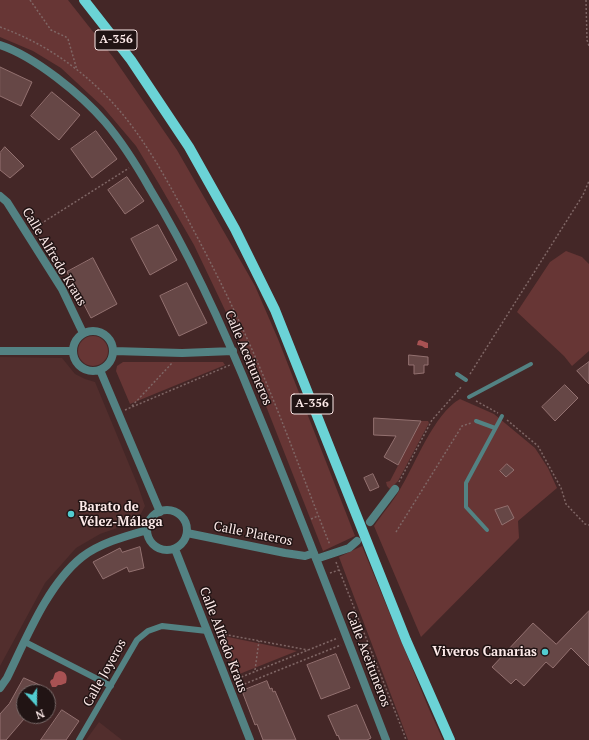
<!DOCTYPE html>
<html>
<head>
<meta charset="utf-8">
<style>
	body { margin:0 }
	#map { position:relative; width:589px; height:740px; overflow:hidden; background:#442727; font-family:"PT Serif",serif }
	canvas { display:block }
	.north { position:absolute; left:16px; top:684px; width:40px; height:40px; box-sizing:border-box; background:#211414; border:1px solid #796a69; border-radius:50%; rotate:159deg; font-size:11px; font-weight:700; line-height:16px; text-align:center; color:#fdeae9 }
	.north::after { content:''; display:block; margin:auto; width:14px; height:18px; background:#52ccd0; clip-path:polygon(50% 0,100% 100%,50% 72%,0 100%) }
</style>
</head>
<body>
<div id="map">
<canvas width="589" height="740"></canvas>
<div class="north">N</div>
</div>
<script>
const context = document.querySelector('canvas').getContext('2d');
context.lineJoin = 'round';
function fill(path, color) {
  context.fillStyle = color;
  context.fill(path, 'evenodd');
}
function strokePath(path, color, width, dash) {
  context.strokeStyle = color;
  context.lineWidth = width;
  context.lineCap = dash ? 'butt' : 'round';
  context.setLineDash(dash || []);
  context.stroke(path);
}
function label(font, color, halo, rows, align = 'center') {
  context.font = font + ' "PT Serif",serif';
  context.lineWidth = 3;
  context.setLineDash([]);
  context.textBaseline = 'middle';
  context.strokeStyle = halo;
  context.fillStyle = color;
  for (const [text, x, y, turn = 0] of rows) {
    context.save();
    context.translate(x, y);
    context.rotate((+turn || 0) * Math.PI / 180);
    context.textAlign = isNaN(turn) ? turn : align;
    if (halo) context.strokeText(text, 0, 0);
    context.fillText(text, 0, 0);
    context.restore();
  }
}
fill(new Path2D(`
	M0 357 62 358 75 374 85 379 95 382 138 486 145 506 137 521 100 534 76 548 45 583 0 666Z
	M99 722 122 740H86Z`), '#522e2d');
fill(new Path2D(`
	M0 0H68L113 57 177 150 255 286 278 339 355 536 323 551 244 350 194 245 159 184 136 146 103 107 61 68 33 51 0 37Z
	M566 251 582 257 589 264V351L572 366 564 356 517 312 550 262Z
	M78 351a15 15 0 1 1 30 0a15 15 0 1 1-30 0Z
	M123 362H223L225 365 130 404 116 371 117 366Z
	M460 399 494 414 535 448 548 468 557 488 518 521 519 538 421 637 374 526C382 514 392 503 399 491 415 465 434 413 460 399Z
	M421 421H428L429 423 398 481 390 489 387 486 386 482 390 481Z
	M362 546 429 709 443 740H408L339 557Z
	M223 636 297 651 237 675Z`), '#673635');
fill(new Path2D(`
	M420 340 428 343V348H425L422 346 417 345 418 341Z
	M59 671C66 671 68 676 66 683L61 685H58L56 687H52L50 682 51 680 53 679 55 673Z`), '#a85253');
const building = new Path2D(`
	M0 67 32 82 21 106 0 96Z
	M52 92 80 115 59 140 31 116Z
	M96 131 117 159 92 178 71 149Z
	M5 147 24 166 10 178 0 170V153Z
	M127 177 144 201 125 214 108 190Z
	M158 225 177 260 150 275 131 239Z
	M93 258 117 304 91 318 67 272Z
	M187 283 207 323 179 336 160 296Z
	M409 355 428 357V365H424V373L414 374V365H409Z
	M589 362V384L577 371Z
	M565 385 578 398 555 421 542 407Z
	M374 418 421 421 398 465 384 457 396 436 374 435Z
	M507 464 514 470 506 477 500 471Z
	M373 474 379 487 370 491 364 478Z
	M508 506 514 518 502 525 495 510Z
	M140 547 144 568 129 572 127 567 103 579 93 562 120 548 122 552Z
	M589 611V666L571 648 553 668 546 662 524 686 516 679 511 684 492 667 533 623 556 644Z
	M336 654 350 688 321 699 307 665Z
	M24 678 42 686 39 692H24V719L6 740H0V714L9 704Z
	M267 681 270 689 272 688 273 692 275 691 296 740H263L257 724 255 725 242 691Z
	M357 705 371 738 367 740H340L338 735 337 736 328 716Z
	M62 710 79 721 66 740H41Z`);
fill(building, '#664746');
strokePath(building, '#937170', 1);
strokePath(new Path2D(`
	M30 0 51 30 66 37 68 39 77 70
	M586 0 587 40 589 46
	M0 27C44 43 80 68 112 102 146 139 171 187 194 231 218 276 240 321 260 368 285 426 306 486 330 545
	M34 228 129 168
	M470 374 583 195 589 181
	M476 401 498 413
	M132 406 173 362
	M125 410 230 365
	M507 420 538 446 561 488 566 504 585 524 589 525
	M399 482 432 420 462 386
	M311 519 318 516
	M396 532 462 426 471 423
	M336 562 404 734 406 740
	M330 573 339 570
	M217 633 308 650
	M255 670 259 641
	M234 680 338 638
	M237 687 341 645`), '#7f6665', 1.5, [2, 2]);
strokePath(new Path2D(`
	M457 374 466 380
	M469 397 531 364
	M476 421 495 428
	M487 530 466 507V483L502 416`), '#538283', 4);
strokePath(new Path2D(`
	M25 642 111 686
	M79 740 137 640 148 631 162 626 207 631`), '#538283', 6);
strokePath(new Path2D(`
	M0 45C34 56 82 95 105 122 122 142 137 166 150 189 192 258 225 331 255 406 301 517 343 628 386 740
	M0 196 7 202 62 289 83 333
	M73 351a20 20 0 1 1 40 0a20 20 0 1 1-40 0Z
	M0 351H73
	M114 351 182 353 233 351
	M100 370 160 512
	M147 530a20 20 0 1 1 40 0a20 20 0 1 1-40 0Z
	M370 522 395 489
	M187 533 285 553 305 556 314 553
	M175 549 250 740
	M316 559 349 548 357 541
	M0 688 7 678C26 639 48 584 82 557 100 543 126 536 147 530`), '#538283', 8);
strokePath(new Path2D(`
	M84 0 131 60 189 147 235 229 275 310 406 640 450 740`), '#6bd3d6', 10);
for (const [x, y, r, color] of [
	[71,514,4,"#52ccd0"],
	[545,652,4,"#52ccd0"]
]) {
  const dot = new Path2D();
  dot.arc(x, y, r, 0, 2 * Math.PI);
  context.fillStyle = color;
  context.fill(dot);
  strokePath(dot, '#211414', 1.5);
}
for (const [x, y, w] of [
	[116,40,42],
	[312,404,42]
]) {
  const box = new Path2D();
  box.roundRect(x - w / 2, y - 10, w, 20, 3);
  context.fillStyle = '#211414';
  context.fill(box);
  strokePath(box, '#fdeae9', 1);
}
label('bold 12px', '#fdeae9', null, [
	["A-356",116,40],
	["A-356",312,404]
]);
label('13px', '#fdeae9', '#211414', [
	["Calle Alfredo Kraus",54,257,59],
	["Calle Aceituneros",248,358,67],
	["Calle Plateros",253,534,11],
	["Calle Alfredo Kraus",223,640,69],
	["Calle Aceituneros",368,659,69],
	["Calle Joyeros",105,673,-61]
]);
label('bold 13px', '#fdeae9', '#211414', [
	["Barato de",79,507],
	["Vélez-Málaga",79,522],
	["Viveros Canarias",537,652,"right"]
], 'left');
</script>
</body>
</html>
